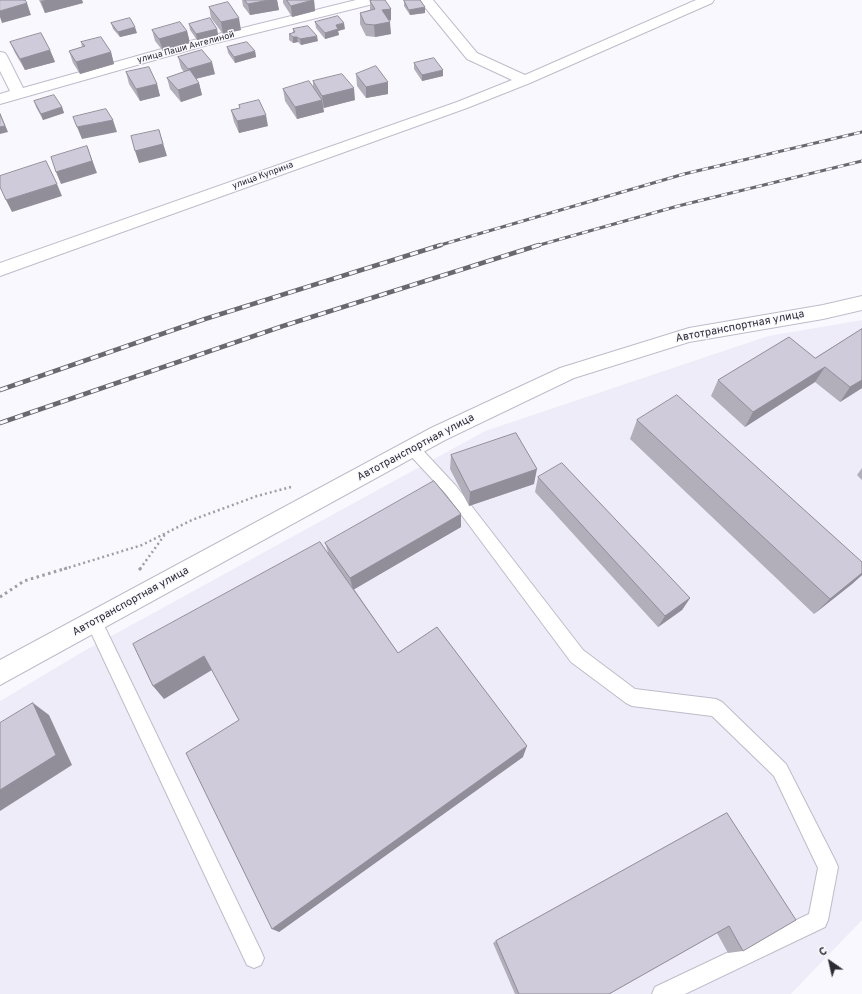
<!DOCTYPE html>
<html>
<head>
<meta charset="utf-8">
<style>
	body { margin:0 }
	#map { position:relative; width:862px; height:994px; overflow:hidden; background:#faf8ff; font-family:Overpass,sans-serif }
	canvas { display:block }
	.north { position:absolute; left:810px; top:942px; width:40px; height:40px; -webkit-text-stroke:3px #faf8ff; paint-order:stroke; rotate:326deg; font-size:11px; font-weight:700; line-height:16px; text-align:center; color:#2d2c32 }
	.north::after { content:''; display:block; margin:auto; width:14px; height:18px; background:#2d2c32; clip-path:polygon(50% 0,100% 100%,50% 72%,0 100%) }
</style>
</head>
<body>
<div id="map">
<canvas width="862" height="994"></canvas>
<div class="north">С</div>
</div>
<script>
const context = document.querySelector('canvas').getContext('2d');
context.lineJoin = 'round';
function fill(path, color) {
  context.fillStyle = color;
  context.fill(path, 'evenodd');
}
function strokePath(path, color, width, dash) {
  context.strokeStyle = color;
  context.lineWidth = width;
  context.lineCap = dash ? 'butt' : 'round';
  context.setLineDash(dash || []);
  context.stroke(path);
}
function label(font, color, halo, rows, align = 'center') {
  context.font = font + ' Overpass,sans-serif';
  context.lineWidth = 3;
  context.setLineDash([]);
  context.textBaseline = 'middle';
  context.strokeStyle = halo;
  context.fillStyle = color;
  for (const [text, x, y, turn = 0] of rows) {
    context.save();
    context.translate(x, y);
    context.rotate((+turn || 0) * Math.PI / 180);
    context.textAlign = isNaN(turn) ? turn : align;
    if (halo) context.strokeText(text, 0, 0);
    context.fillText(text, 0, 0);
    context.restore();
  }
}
fill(new Path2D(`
	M862 320V920L791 994H0V701L84 651 485 431 768 336Z`), '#efecf9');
const lane = new Path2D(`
	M412 442 417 444 456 486 583 650 635 689 716 699 722 702 786 764 835 860 838 867 828 920 825 927 685 994H652L655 987 809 914 818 868 774 776 712 716 632 706 626 703 571 662 446 494 407 452 405 448 407 444Z
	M94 614 100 617 261 951 264 958 261 965 254 968 247 965 86 622 88 617Z`);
const street = new Path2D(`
	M356 0H379L377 3 204 46 0 104V94L10 91 0 71V52L5 53 7 56 23 88 194 40Z
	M419 0H433L477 53 525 75 696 0H714L712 3 530 83 467 108 0 276V263L457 102 512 80 467 59Z
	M862 296V310L823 319 689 342 574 378 445 440 0 685V660L431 428 560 368 689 328 823 305Z`);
strokePath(lane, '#bfbbca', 2);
strokePath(street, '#bfbbca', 2);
strokePath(new Path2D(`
	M64 569 142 545 192 520 257 496 291 487
	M140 569 166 533`), '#a09ea5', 2.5, [2, 3]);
strokePath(new Path2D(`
	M139 570 141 568
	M0 597 24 581 67 568`), '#a09ea5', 3, [2.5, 3.5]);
fill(lane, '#fff');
fill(street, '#fff');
const railFar1 = new Path2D(`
	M437 246 684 174 862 132
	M536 246 678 206 862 161`);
const rail = new Path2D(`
	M0 390 205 319 441 245
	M0 423 283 326 539 245`);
strokePath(railFar1, '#6a686f', 3);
strokePath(rail, '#6a686f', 4.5);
strokePath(railFar1, '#faf8ff', 2, [6]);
strokePath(rail, '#faf8ff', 3, [8]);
fill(new Path2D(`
	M39 0H82L83 3 45 13Z
	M242 0H277L279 10 250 15 243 6Z
	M283 0H314L315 11 292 17 283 3Z
	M404 0 425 13 410 15 404 6Z
	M370 1 391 9V20L389 21 391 34 375 37 366 36 360 24V13L370 10Z
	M209 7 241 30 223 34 211 18Z
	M315 22 345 29 338 31 339 35 325 39 316 28Z
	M111 23 137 33 120 37 113 29Z
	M189 24 217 29 218 35 197 40 190 30Z
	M293 29 318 41 301 45 298 42 293 43 289 40V34L293 33Z
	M152 30 187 31 190 43 163 51 155 41Z
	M10 42 50 50 55 62 25 70 15 53Z
	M81 42 111 52 114 64 80 74 73 63 69 51 82 47Z
	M227 47 255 51 256 57 235 63 228 53Z
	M178 57 215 74 196 79 199 83 202 95 181 102 170 89 167 78 184 72 181 68Z
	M414 63 443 76 422 81 414 69Z
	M126 72 157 84 160 96 140 101 129 84Z
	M356 74 388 94 366 98 357 86Z
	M313 81 355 100 323 108 324 112 297 119 285 101 283 89 313 87Z
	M34 101 62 107 64 113 43 120 36 107Z
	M231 110 268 126 239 133 234 122Z
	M862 329V388L840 402 815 382 745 427 711 396 718 380 815 358Z
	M637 420 862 562V575L852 584 814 614 630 439Z
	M451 455 534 484 469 506 450 469Z
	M862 468V480L857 475Z
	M538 477 690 598 682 610 658 627 535 492Z
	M461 514V527L354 589 398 653 523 757 279 932 239 720 212 670 164 699 328 552 325 543Z
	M727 813 743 951 728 953 717 933 609 994H515L493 943 496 941Z`), '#b2afbb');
fill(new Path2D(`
	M46 0H82L83 3 45 13 41 1Z
	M269 0H277L279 10 250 15 248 4Z
	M314 0 315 11 292 17 291 6Z
	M27 3 31 15 2 23 0 17V11Z
	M425 7V13L410 15 409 10Z
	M391 9V20L383 22 382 10Z
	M239 18 241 30 223 34 221 22Z
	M390 22 391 34 375 37 374 25Z
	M344 23 345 29 338 31 339 35 325 39V33L336 25Z
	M135 27 137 33 120 37 118 32Z
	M217 29 218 35 197 40 196 34Z
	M187 31 190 43 163 51 159 39Z
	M317 36 318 41 301 45 300 39Z
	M293 37H297L298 42 293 43Z
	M50 50 55 62 25 70 20 59Z
	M255 51 256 57 235 63 234 57Z
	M111 52 114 64 80 74 76 62Z
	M212 62 215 74 191 80 188 69Z
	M443 70V76L422 81V75Z
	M388 82V94L366 98V87Z
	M199 83 202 95 181 102 178 90Z
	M157 84 160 96 140 101 136 89Z
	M354 88 355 100 324 108 322 96Z
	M322 100 324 112 297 119 295 107Z
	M62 107 64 113 43 120 41 114Z
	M0 113 8 132 0 134Z
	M266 115 268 126 239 133 237 121Z
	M113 120 117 132 82 139 77 127Z
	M159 130 167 156 139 163 135 151Z
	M87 146 97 173 61 184 56 172Z
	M57 184 62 196 12 212 6 200Z
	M825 367 815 382 745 427 753 412Z
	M862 380V388L840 402 850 387Z
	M537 469 534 484 469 506 470 492Z
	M461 514V527L353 590 350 578Z
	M862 573V575L852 584 814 614 830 599Z
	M690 598 682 610 658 627 665 616Z
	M204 656 213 669 164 699 153 686Z
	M33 703 49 715 72 765 0 811V790Z
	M527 746 523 757 279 932 272 929Z`), '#918e99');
const building = new Path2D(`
	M0 0H25L27 3 0 11Z
	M245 0H269L248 4Z
	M287 0H313L291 6Z
	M373 0H385L391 9 382 10 390 22 374 25 365 24 360 13 375 9 370 1Z
	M404 0H420L425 7 409 10Z
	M228 2 239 18 221 22 209 7Z
	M338 16 344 23 336 25 338 29 325 33 315 22Z
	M130 18 135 27 118 32 111 23Z
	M210 18 217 29 196 34 189 24Z
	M180 22 187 31 159 39 152 30Z
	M308 26 317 36 300 39 297 37H293L289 34 295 32 293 29Z
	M41 33 50 50 20 59 10 42Z
	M101 37 111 52 76 62 69 51 85 46 81 42Z
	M247 42 255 51 234 57 227 47Z
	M202 50 212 62 188 69 178 57Z
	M434 58 443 70 422 75 414 63Z
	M376 66 388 82 366 87 356 74Z
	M149 67 157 84 136 89 126 72Z
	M190 70 199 83 178 90 167 78Z
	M342 74 354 88 322 96 313 81Z
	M309 81 322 100 295 107 283 89Z
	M54 95 62 107 41 114 34 101Z
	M259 100 266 115 237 121 231 110 240 108 239 105Z
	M106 109 113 120 77 127 73 117Z
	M0 114 5 126 0 127Z
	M159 130 163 144 135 151 131 136Z
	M87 146 92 161 56 172 51 157Z
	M46 161 57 184 6 200 0 187V176Z
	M862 329V380L850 387 825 367 753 412 718 380 789 337 815 358Z
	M677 395 862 562V573L830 599 637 420Z
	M516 433 537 469 470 492 451 455Z
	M562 463 690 598 665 616 538 477Z
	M434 481 461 514 350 578 325 543Z
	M320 542 398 653 437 627 527 746 272 929 186 753 239 720 204 656 153 686 133 644Z
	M33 703 56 755 0 790V723Z
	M727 813 796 920 743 951 729 926 609 994H519L496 941Z`);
fill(building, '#cfcbda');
strokePath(building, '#918e99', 1);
label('9px', '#2d2c32', '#faf8ff', [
	["улица Паши Ангелиной",186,48,-15],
	["улица Куприна",263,176,-20]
]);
label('11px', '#2d2c32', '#faf8ff', [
	["Автотранспортная улица",740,327,-11],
	["Автотранспортная улица",416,448,-28],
	["Автотранспортная улица",131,602,-29]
]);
</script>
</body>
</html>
